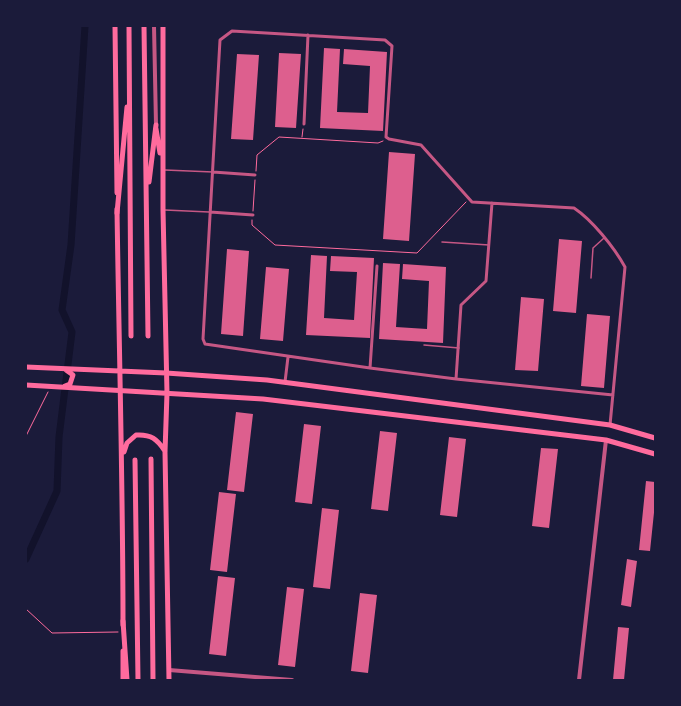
<!DOCTYPE html>
<html>
<head>
<meta charset="utf-8">
<style>
	body { margin:0 }
	#map { position:relative; width:681px; height:706px; overflow:hidden; background:#1b1b3a; font-family:Mulish,sans-serif }
	canvas { display:block }
	.frame { position:absolute; inset:0; border:27px solid #1b1b3a; pointer-events:none }
</style>
</head>
<body>
<div id="map">
<canvas width="681" height="706"></canvas>
<div class="frame"></div>
</div>
<script>
const context = document.querySelector('canvas').getContext('2d');
context.lineJoin = 'round';
function strokePath(path, color, width, dash) {
  context.strokeStyle = color;
  context.lineWidth = width;
  context.lineCap = dash ? 'butt' : 'round';
  context.setLineDash(dash || []);
  context.stroke(path);
}
function fill(path, color) {
  context.fillStyle = color;
  context.fill(path, 'evenodd');
}
strokePath(new Path2D(`
	M26 559 57 491 59 437 72 332 62 310 71 245 85 26`), '#12122b', 7);
fill(new Path2D(`
	M324 48 340 49 337 112 368 113 370 66 343 64 344 49 387 52 383 131 320 128Z
	M279 53 301 54 296 128 275 127Z
	M237 54 259 55 253 140 231 139Z
	M389 152 415 154 409 241 383 239Z
	M559 239 582 241 576 313 553 311Z
	M227 249 249 251 243 336 221 334Z
	M311 255 327 256 324 318 354 320 357 272 330 271 331 256 374 258 370 338 306 335Z
	M383 263 400 264 396 327 427 329 429 281 402 279 403 264 446 267 443 343 379 339Z
	M266 267 289 269 283 341 260 339Z
	M521 297 544 299 538 371 515 370Z
	M587 314 610 316 604 388 581 386Z
	M236 412 253 414 244 492 227 490Z
	M304 424 321 426 312 504 295 502Z
	M380 431 397 433 388 511 371 509Z
	M449 437 466 439 457 517 440 515Z
	M541 448 558 449 549 528 532 526Z
	M646 481 655 482V503L650 551 639 550Z
	M219 492 236 494 227 572 210 570Z
	M322 508 339 510 330 589 313 587Z
	M627 559 637 561 631 607 621 605Z
	M218 576 235 578 226 656 209 654Z
	M287 587 304 589 295 667 278 665Z
	M360 593 377 595 368 673 351 671Z
	M618 627 629 628 624 680H613Z`), '#dd5f8e');
strokePath(new Path2D(`
	M302 137 303 129
	M256 171 257 155 279 137 378 143 383 141
	M253 211 255 180
	M252 220V225L275 245 417 253 466 202
	M26 436 48 392
	M26 609 52 633 118 632`), '#ff6b9d', 1);
strokePath(new Path2D(`
	M165 170 213 172
	M165 210 209 212
	M442 242 489 245
	M591 278 593 248 604 238
	M424 345 459 348`), '#c65784', 1.5);
strokePath(new Path2D(`
	M304 124 308 35
	M213 172 255 175
	M210 212 253 215
	M377 266 370 368 456 379 613 395
	M370 368 205 344 203 339 220 40 232 31 385 40 392 46 386 137 389 139 421 145 472 202 574 208C592 220 614 247 625 267L610 425
	M456 379 461 305 486 281 492 203
	M285 382 288 357`), '#c65784', 3);
strokePath(new Path2D(`
	M154 26 156 125
	M169 670 292 680
	M579 680 606 440`), '#c65784', 4);
strokePath(new Path2D(`
	M115 26 117 193
	M163 26V210L167 393 165 452 169 680
	M156 129 160 153
	M117 209C119 348 123 486 123 625
	M26 367 166 373 267 380 610 425 655 438
	M26 385 263 399 606 440 655 454
	M65 386 70 384 73 375 66 370
	M124 452 127 443 136 435C151 434 157 439 165 451
	M123 680V651`), '#ff6b9d', 5);
strokePath(new Path2D(`
	M129 26 131 336
	M144 26 148 336
	M149 182 156 125
	M117 213 127 107
	M151 459 153 680
	M135 460 138 680
	M123 621 127 680`), '#ff6b9d', 5);
</script>
</body>
</html>
